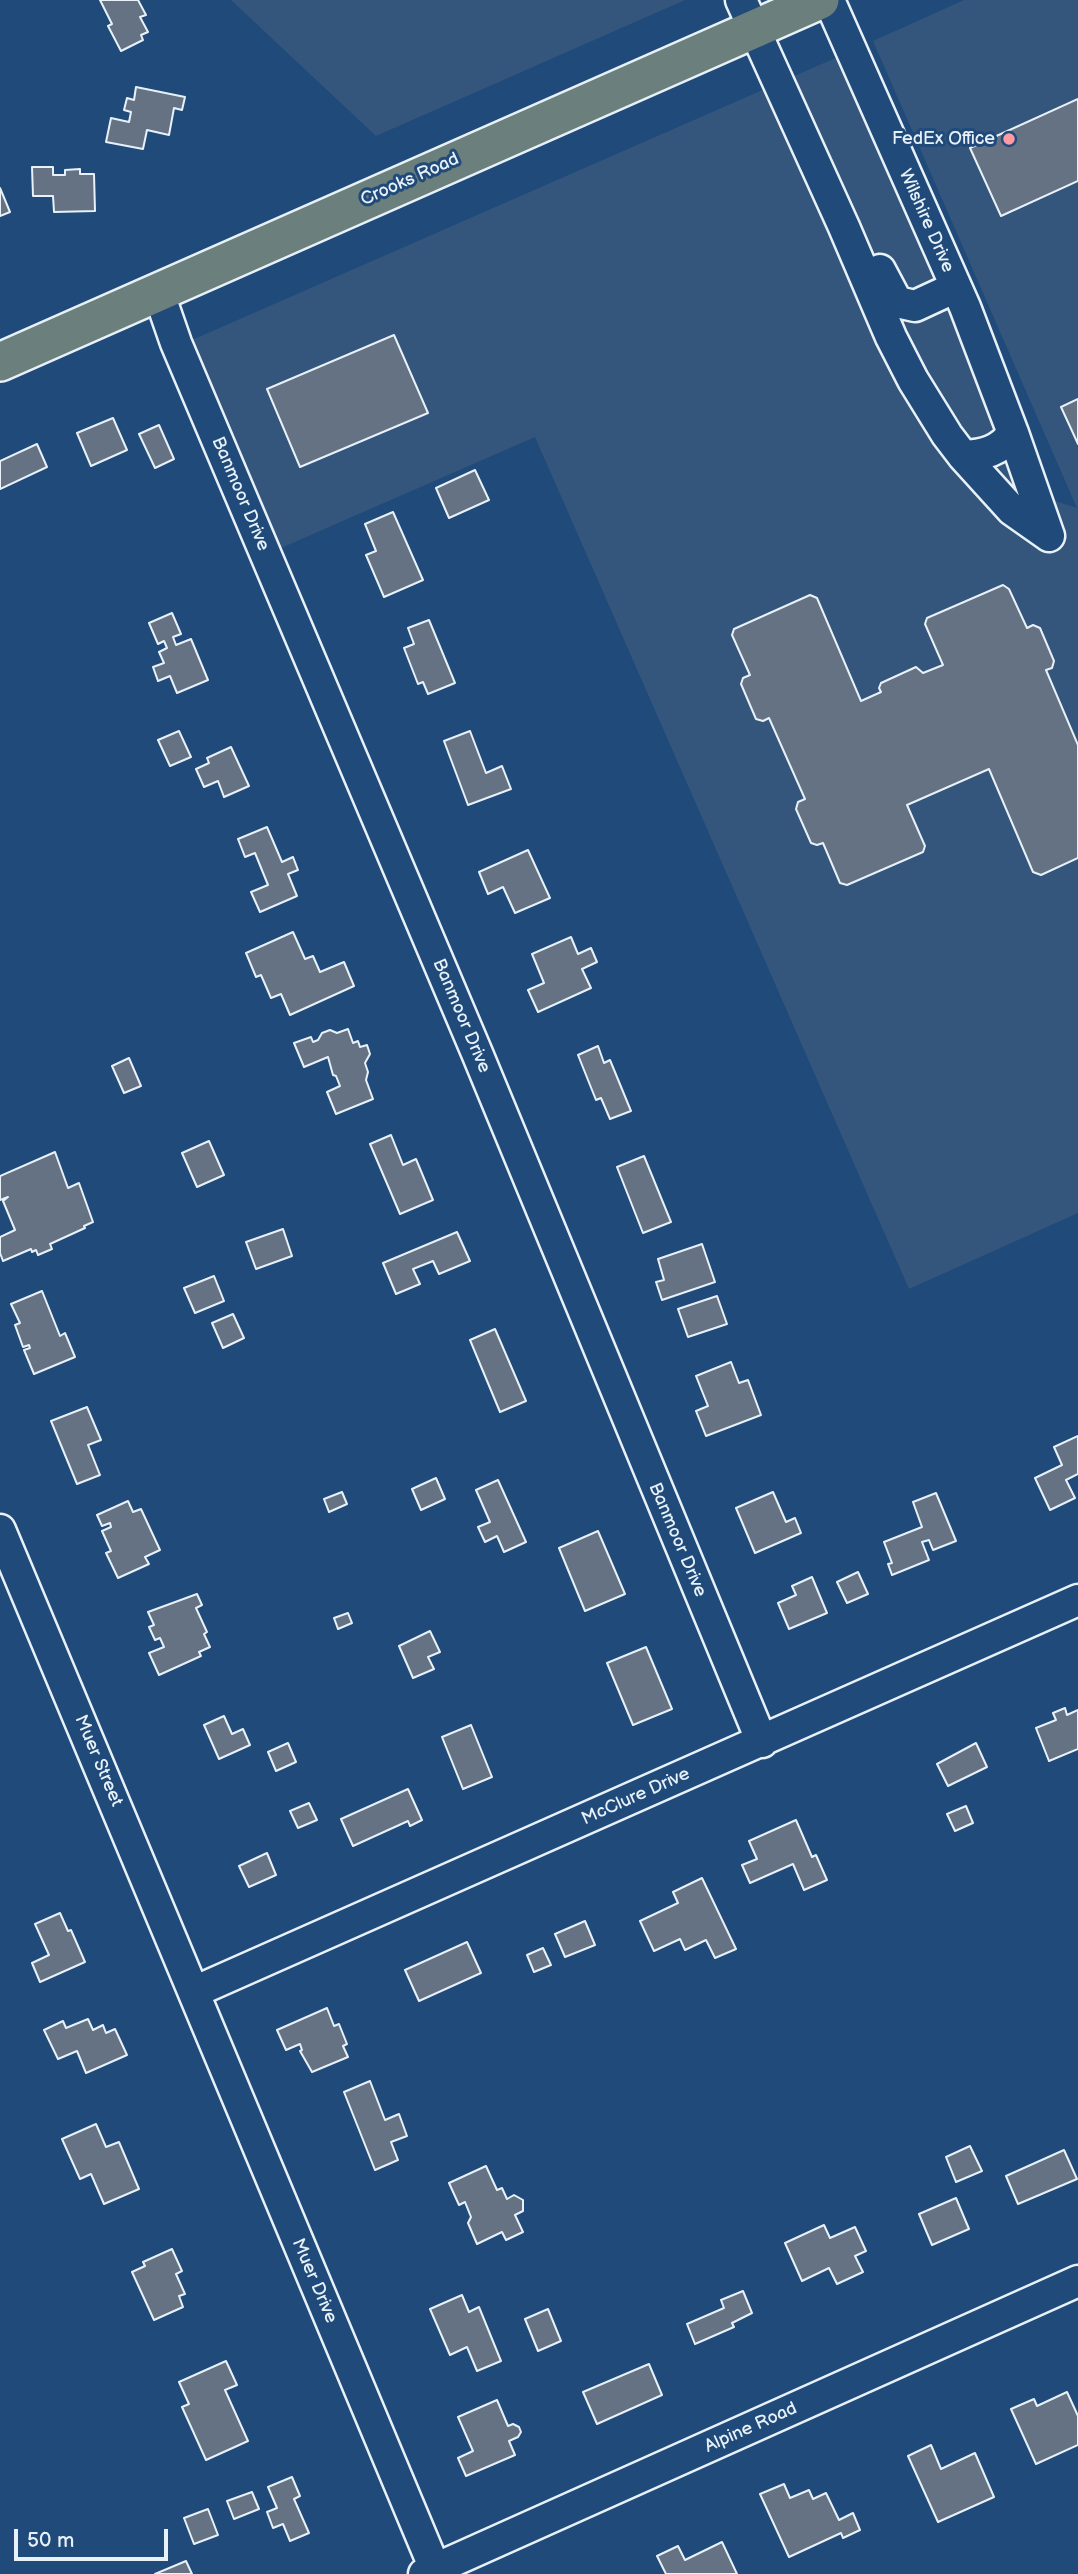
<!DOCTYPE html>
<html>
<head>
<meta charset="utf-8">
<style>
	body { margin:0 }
	#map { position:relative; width:1078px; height:2574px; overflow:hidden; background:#1f4a7a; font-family:"Balsamiq Sans",sans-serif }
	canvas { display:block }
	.scale { position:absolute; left:14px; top:2529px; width:154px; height:32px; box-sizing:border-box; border:4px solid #e8f1f8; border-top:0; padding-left:9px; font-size:21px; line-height:24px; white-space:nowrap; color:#e8f1f8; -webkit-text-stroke:5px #1f4a7a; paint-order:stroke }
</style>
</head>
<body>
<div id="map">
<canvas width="1078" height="2574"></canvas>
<div class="scale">50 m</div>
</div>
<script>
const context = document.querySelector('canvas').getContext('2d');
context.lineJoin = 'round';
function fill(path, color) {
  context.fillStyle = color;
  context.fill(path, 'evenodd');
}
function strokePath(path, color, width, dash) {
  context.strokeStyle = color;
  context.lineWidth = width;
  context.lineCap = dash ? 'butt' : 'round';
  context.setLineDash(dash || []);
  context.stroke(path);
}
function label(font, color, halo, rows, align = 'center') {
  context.font = font + ' "Balsamiq Sans",sans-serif';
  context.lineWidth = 6;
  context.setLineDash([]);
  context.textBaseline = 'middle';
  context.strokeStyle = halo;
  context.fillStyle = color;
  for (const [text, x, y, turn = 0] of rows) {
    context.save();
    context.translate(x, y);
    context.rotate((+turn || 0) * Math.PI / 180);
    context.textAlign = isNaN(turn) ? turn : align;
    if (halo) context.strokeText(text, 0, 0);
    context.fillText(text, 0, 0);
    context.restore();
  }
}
fill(new Path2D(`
	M231 0H685L376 136Z
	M964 0H1078V1213L909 1289 535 437 281 548 192 340 840 56 933 265 1018 489 1077 508 873 41Z`), '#34567d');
const building = new Path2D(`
	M100 0H138L146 15 140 17 148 32 141 35 143 40 121 51 108 26 112 24Z
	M136 87 185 97 182 110 174 108 169 135 147 130 143 149 106 142 111 118 129 122 131 112 124 110 127 98 134 100Z
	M1078 99V181L1001 216 970 148Z
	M32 167H53V175H65V170L80 169V174H94L95 211 54 212 53 196H33Z
	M0 188 10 212 0 216Z
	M394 335 428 413 300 467 267 389Z
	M1078 399V444L1061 407Z
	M113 418 127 450 91 466 77 433Z
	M159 425 174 459 155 468 139 434Z
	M37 444 47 467 0 489V461Z
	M475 470 489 500 449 518 436 488Z
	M393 512 423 580 384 597 366 555 376 551 365 524Z
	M1003 585 1009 589 1027 628 1033 625 1040 628 1054 661 1052 668 1046 670 1078 745V858L1041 875 1033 872 989 769 907 805 925 846 923 852 847 885 840 883 823 843 817 845 811 843 796 809 798 802 805 799 769 718 763 721 756 719 741 684 743 678 750 675 732 635 734 629 810 595 817 598 861 701 881 692 879 688 881 683 916 667 923 673 943 665 925 624 927 618Z
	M172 613 181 634 173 637 176 645 191 639 208 680 177 693 170 676 158 681 153 667 164 663 159 652 167 648 164 641 158 644 149 623Z
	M429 620 455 683 428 694 423 682 418 684 404 648 414 644 408 628Z
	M179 731 191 757 170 766 158 740Z
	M470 731 486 773 502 766 511 789 468 805 444 741Z
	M231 747 249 786 224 797 218 781 204 787 196 769 209 763 207 758Z
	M267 827 282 862 293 857 298 870 288 874 297 896 260 912 251 892 268 885 255 853 245 857 238 839Z
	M528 850 550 898 515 913 503 887 488 894 479 872Z
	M293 932 305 959 313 956 320 972 344 962 354 986 290 1015 281 994 271 998 261 975 256 977 246 953Z
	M571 937 578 954 591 948 597 962 582 969 591 988 538 1012 528 990 544 983 532 954Z
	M348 1029 353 1043 358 1041 360 1047 367 1045 370 1054 365 1063 368 1072 366 1080 373 1099 336 1114 327 1092 340 1086 336 1076 333 1075 328 1057 304 1067 294 1043 311 1037 313 1042 318 1040 322 1033 330 1030 337 1033Z
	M598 1046 604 1063 610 1060 631 1111 610 1119 601 1098 596 1100 578 1055Z
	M129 1058 141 1086 124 1093 112 1066Z
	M391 1135 403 1165 416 1159 433 1200 400 1214 370 1144Z
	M209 1141 224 1175 197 1187 182 1153Z
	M55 1152 68 1188 79 1183 93 1222 84 1226 85 1228 50 1244 52 1249 38 1255 36 1250 32 1252 31 1249 3 1261 0 1253V1237L15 1230 3 1201 8 1197 0 1200V1176Z
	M644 1156 671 1222 643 1233 617 1167Z
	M283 1229 292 1256 256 1269 246 1242Z
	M457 1232 470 1261 439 1274 433 1261 413 1269 420 1284 396 1294 383 1263Z
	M702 1244 715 1282 662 1300 656 1282 664 1280 658 1259Z
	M214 1276 224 1301 195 1313 184 1288Z
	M42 1291 60 1336 65 1333 75 1357 34 1374 24 1350 30 1348 29 1345 23 1347 15 1325 20 1323 11 1304Z
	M717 1296 727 1324 688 1337 678 1309Z
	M233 1314 244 1338 223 1348 212 1323Z
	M495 1329 526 1401 500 1412 470 1340Z
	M731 1362 739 1383 748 1380 761 1415 706 1436 696 1411 708 1406 696 1376Z
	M87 1407 101 1440 88 1445 100 1475 77 1484 51 1421Z
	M1078 1436V1474L1066 1480 1075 1498 1050 1510 1035 1478 1062 1465 1054 1447Z
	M436 1478 445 1499 421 1510 412 1489Z
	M498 1480 526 1542 504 1552 497 1536 485 1542 478 1527 490 1522 476 1490Z
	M342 1492 347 1504 329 1512 324 1499Z
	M773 1492 786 1522 795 1518 801 1533 755 1553 736 1508Z
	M936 1493 956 1541 933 1550 929 1540 922 1542 929 1560 892 1575 888 1564 892 1563 884 1542 922 1527 913 1502Z
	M128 1501 133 1512 141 1509 160 1550 145 1557 149 1564 118 1578 106 1553 111 1551 102 1531 111 1527 110 1523 102 1526 97 1515Z
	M598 1531 625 1594 585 1611 559 1548Z
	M858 1572 868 1594 847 1603 837 1582Z
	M812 1577 827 1613 789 1629 778 1603 796 1595 792 1586Z
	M197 1594 202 1605 196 1608 207 1632 204 1634 210 1647 199 1652 201 1656 159 1675 149 1653 164 1647 160 1638 155 1640 149 1627 154 1625 148 1612Z
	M348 1613 352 1623 338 1629 334 1618Z
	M430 1631 440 1652 428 1657 434 1669 413 1678 399 1646Z
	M646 1647 672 1709 633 1725 607 1663Z
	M1065 1708 1067 1715 1078 1710V1749L1049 1761 1036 1728 1056 1720 1053 1713Z
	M224 1716 232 1734 243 1729 250 1745 219 1759 204 1725Z
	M471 1725 492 1777 463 1789 442 1737Z
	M288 1743 296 1762 276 1771 268 1752Z
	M976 1743 987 1767 948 1786 937 1764Z
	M408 1789 422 1820 410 1826 408 1821 353 1846 341 1819Z
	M309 1803 317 1820 298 1828 290 1811Z
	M966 1806 973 1823 955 1831 947 1814Z
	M796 1820 812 1857 816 1855 827 1880 804 1890 793 1864 750 1883 742 1865 757 1859 749 1841Z
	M267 1853 276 1875 249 1887 239 1866Z
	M702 1878 736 1949 715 1958 706 1940 685 1950 680 1939 654 1951 640 1921 678 1903 673 1892Z
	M60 1913 68 1931 71 1930 85 1962 40 1982 32 1963 49 1955 35 1924Z
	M585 1921 595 1945 565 1957 555 1934Z
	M467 1942 481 1973 419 2001 405 1970Z
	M543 1948 551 1965 534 1972 527 1955Z
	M327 2008 334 2026 339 2024 347 2044 343 2046 348 2057 312 2072 300 2051 302 2050 300 2044 286 2050 277 2030Z
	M88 2019 93 2030 103 2025 106 2033 115 2029 127 2055 86 2073 77 2051 58 2059 44 2030 63 2021 66 2028Z
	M370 2081 385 2120 399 2114 407 2136 391 2142 398 2160 375 2170 344 2092Z
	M96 2124 106 2147 119 2142 139 2189 104 2204 91 2174 80 2179 62 2139Z
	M970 2146 982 2171 956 2182 946 2157Z
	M1064 2150 1077 2179 1018 2204 1006 2176Z
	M486 2166 497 2190 502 2188 507 2199 514 2195 523 2200V2211L515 2215 523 2232 506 2240 502 2232 477 2244 468 2223 471 2217 465 2202 459 2205 449 2183Z
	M956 2198 969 2229 932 2245 919 2214Z
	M824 2225 830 2238 855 2227 866 2251 855 2256 863 2272 837 2284 829 2268 802 2281 785 2243Z
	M172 2249 182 2271 176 2274 185 2294 179 2296 183 2307 154 2320 132 2272 145 2266 143 2262Z
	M743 2291 752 2313 732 2323 734 2327 695 2344 687 2324 724 2308 721 2300Z
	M462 2295 469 2312 479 2307 501 2361 477 2371 467 2347 450 2355 430 2309Z
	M548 2309 561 2341 538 2351 525 2319Z
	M226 2361 237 2385 225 2390 248 2441 206 2460 182 2407 189 2404 179 2382Z
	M649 2364 662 2395 597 2424 583 2392Z
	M1067 2392 1078 2416V2445L1036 2464 1011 2409 1034 2399 1037 2406Z
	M497 2400 508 2426 513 2424 519 2427 521 2432 518 2437 509 2441 515 2455 466 2476 458 2458 473 2451 458 2417Z
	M931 2445 941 2469 975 2453 994 2497 938 2522 908 2456Z
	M292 2477 300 2496 294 2499 309 2533 290 2541 283 2524 273 2528 267 2512 277 2508 268 2487Z
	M784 2484 790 2498 809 2490 813 2499 826 2493 839 2520 853 2513 860 2530 843 2538 841 2533 789 2557 760 2494Z
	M252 2492 259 2509 234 2519 227 2501Z
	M208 2509 218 2535 194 2544 184 2518Z
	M722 2542 737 2574H666L657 2556 678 2546 685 2560Z
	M186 2561 192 2574H155Z`);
fill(building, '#657284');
strokePath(building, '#e8f1f8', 2);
const minor = new Path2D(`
	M741 0 844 227 891 337 913 380 947 435 963 456 1012 510 1049 536
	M829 0 965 307 1013 433 1049 536
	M880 270 897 302 915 306 956 287
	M158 291 176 343 477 1053 762 1742
	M963 456C984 455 1000 451 1013 433
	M0 1530 435 2569
	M194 1992 1078 1600
	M424 2574 1078 2281`);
const major = new Path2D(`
	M0 362 820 0`);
strokePath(minor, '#e8f1f8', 35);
strokePath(major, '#e8f1f8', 42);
strokePath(minor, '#1f4a7a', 30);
strokePath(major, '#6b7f7c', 37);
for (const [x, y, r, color] of [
	[1009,139,7,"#ff9aa2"]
]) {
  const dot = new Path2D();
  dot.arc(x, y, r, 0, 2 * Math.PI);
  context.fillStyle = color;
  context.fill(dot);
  strokePath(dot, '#1f4a7a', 2.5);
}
label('18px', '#e8f1f8', '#1f4a7a', [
	["FedEx Office",995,139]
], 'right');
label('18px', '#e8f1f8', '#1f4a7a', [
	["Crooks Road",410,180,-24],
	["Wilshire Drive",926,221,66],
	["Banmoor Drive",240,494,67],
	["Banmoor Drive",461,1016,67],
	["Banmoor Drive",677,1540,67],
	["Muer Street",98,1761,67],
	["McClure Drive",636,1797,-24],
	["Muer Drive",314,2281,67],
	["Alpine Road",751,2428,-24]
]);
</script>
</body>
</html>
